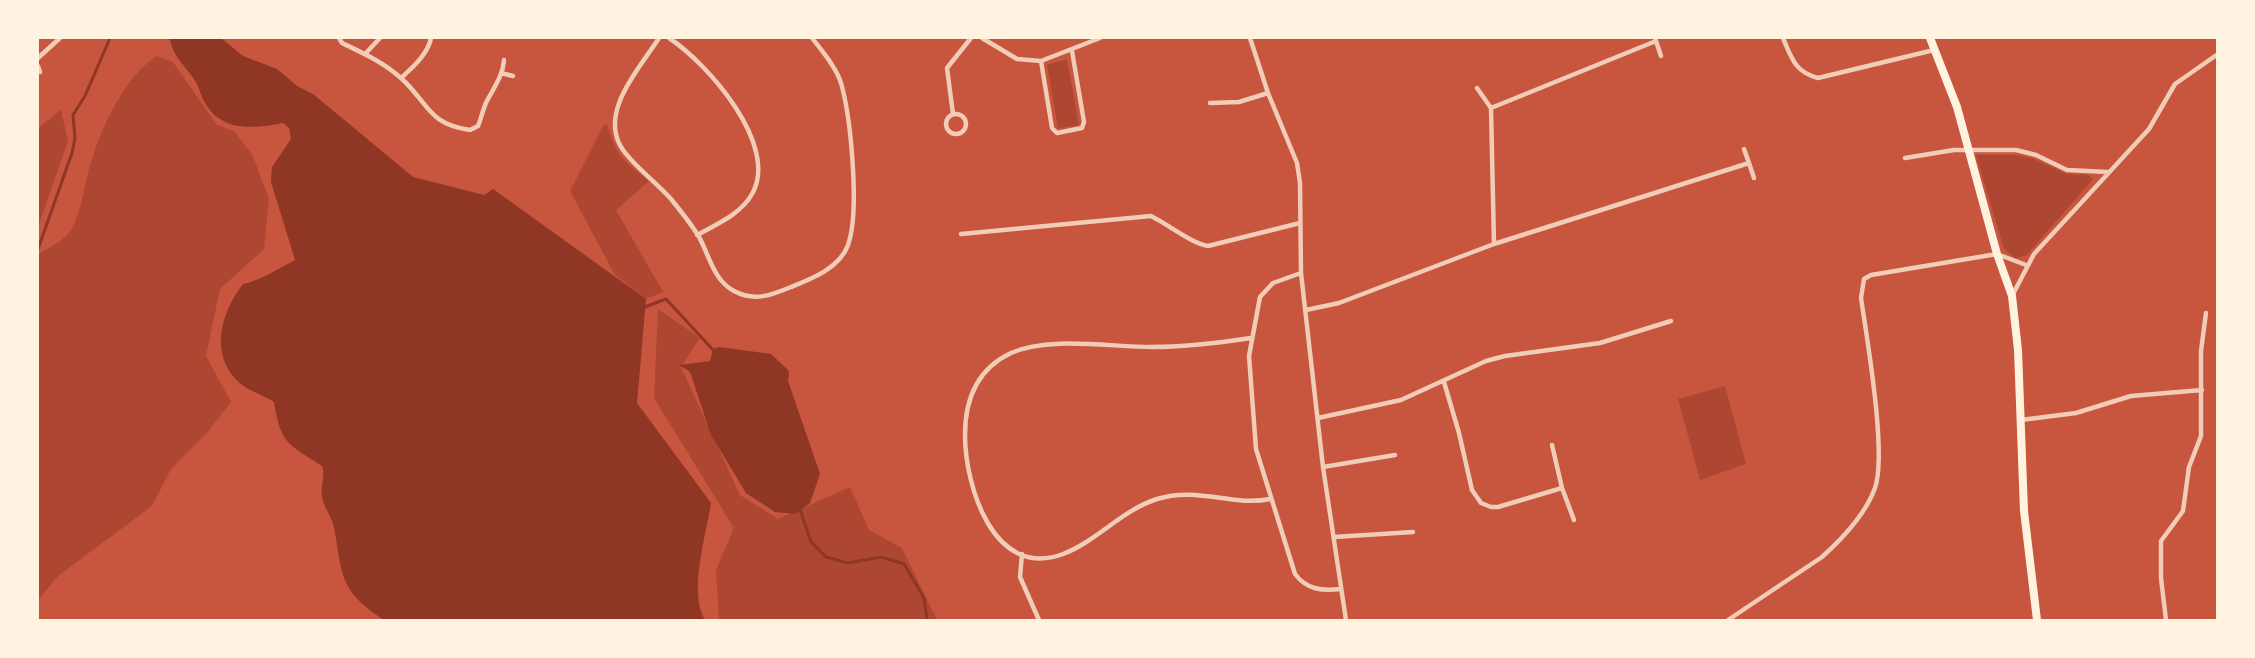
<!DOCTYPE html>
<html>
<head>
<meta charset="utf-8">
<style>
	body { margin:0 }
	#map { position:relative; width:2255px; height:658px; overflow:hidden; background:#c8553d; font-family:"Alegreya Sans",sans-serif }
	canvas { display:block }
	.frame { position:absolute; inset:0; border:39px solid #fff3e0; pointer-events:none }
</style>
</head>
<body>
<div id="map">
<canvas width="2255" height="658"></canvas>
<div class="frame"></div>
</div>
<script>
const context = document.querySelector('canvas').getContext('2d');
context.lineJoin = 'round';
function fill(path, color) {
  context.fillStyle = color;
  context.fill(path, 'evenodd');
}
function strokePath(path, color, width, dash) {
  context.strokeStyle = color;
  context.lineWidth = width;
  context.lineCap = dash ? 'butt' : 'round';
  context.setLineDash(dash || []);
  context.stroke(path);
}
fill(new Path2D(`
	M157 56 173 62 216 124 235 132 253 156 269 199 264 249 220 289 206 356 231 402 207 433 171 469 152 506 58 576 38 600V255C47 248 61 242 68 234 78 223 84 192 87 177 96 139 122 77 157 56Z
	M1067 59 1079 125 1058 128 1047 65Z
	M61 110 68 141 38 227V128Z
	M607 124C616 155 624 162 649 181L616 210 663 292 646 299 615 275 570 191 603 126Z
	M1976 155H2016L2034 159 2067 174 2088 175 2093 179 2026 256 2015 258 2004 249Z
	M658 309 700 338 681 367 740 495 778 519 850 487 869 530 902 548 937 620H719L716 570 734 528 654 398Z
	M1725 386 1746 464 1700 480 1678 399Z`), '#ae4732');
fill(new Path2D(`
	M166 38H221L243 56 277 69 297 86 313 94 413 177 484 195 493 189 646 299 637 403 711 503C706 535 688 593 705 620H384C339 590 343 577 334 527 332 517 324 508 322 497 320 487 326 475 322 466 287 443 281 444 274 402 265 396 251 391 245 387 208 360 219 315 243 284 260 281 279 268 295 260L271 182 272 167 291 139 289 128 283 123C253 129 220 132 204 101 200 94 199 86 194 79 185 66 173 56 170 40Z
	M719 347 771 354 789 371 788 381 820 474 810 503 795 514 775 512 746 493 711 435 690 372 679 365 710 361 713 349Z`), '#8f3625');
strokePath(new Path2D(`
	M38 249 72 153 75 138 73 115 85 96 110 38
	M645 307 666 299 715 352
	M800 509 811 542 826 557 848 563 881 557 904 564 924 598 927 620`), '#8f3625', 3);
strokePath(new Path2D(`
	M339 38 342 43C363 53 385 63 402 79 429 104 428 124 470 130L478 126C482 117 483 107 488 99 495 86 503 75 504 60
	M659 38C640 68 597 113 623 150 636 168 656 182 671 199 680 210 690 223 698 235 709 254 713 280 734 291 754 302 772 295 791 287 811 279 840 268 848 245 860 212 851 118 841 83 836 67 822 51 812 38
	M669 38C707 63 780 145 752 194 741 214 717 224 697 235
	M982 38 1017 59 1041 61 1100 38
	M1250 38 1268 93 1297 163 1300 183 1301 273 1323 467 1346 620
	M1783 38C1792 59 1795 72 1818 78L1934 50
	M1656 41 1661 56
	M365 54 380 38
	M38 58 60 38
	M1041 61 1052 128 1057 133 1082 128 1084 122 1072 51
	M38 66 40 72
	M501 73 513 76
	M401 78C413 67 428 54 431 38
	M1477 88 1491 108
	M1210 103 1239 102 1268 93
	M946 124a10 10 0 1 1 20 0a10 10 0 1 1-20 0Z
	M953 114 947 68 971 38
	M1744 149 1749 163
	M1905 158 1954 150H2016L2036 155 2067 170 2108 172
	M961 234 1151 216C1169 225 1191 243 1208 246L1300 223
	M1494 244 1749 163 1754 178
	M1301 273 1273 283 1260 297 1249 356 1256 449 1295 574C1307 590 1322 591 1341 589
	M2012 296 2034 254 2149 129 2175 84 2218 54
	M1306 310 1339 303 1494 244 1491 108 1656 41 1655 38
	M1251 338C1218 343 1185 347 1151 347 1110 347 1049 336 1011 353 977 369 965 399 965 435 965 485 993 580 1063 554 1097 541 1122 510 1157 499 1199 486 1232 507 1270 499
	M1444 382 1459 433 1472 490 1481 503 1491 507H1498L1562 488
	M1318 418 1401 400 1486 361 1505 356 1600 343 1671 321
	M2021 420 2076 413 2131 396 2202 390
	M1552 445 1562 488 1574 520
	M1323 467 1395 455
	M1334 537 1413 532
	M1022 554 1020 577 1039 620
	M1728 620 1822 557C1842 539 1866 513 1875 488 1887 453 1867 339 1861 298L1864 279 1871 275 1997 254 2026 265
	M2166 620 2161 578V541L2183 511 2189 467 2201 436V351L2206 313`), '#f1ccb7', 4.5);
strokePath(new Path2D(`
	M1930 38 1957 107 1997 254 2012 296 2018 350 2024 511 2037 620`), '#fff3e0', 8);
</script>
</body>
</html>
